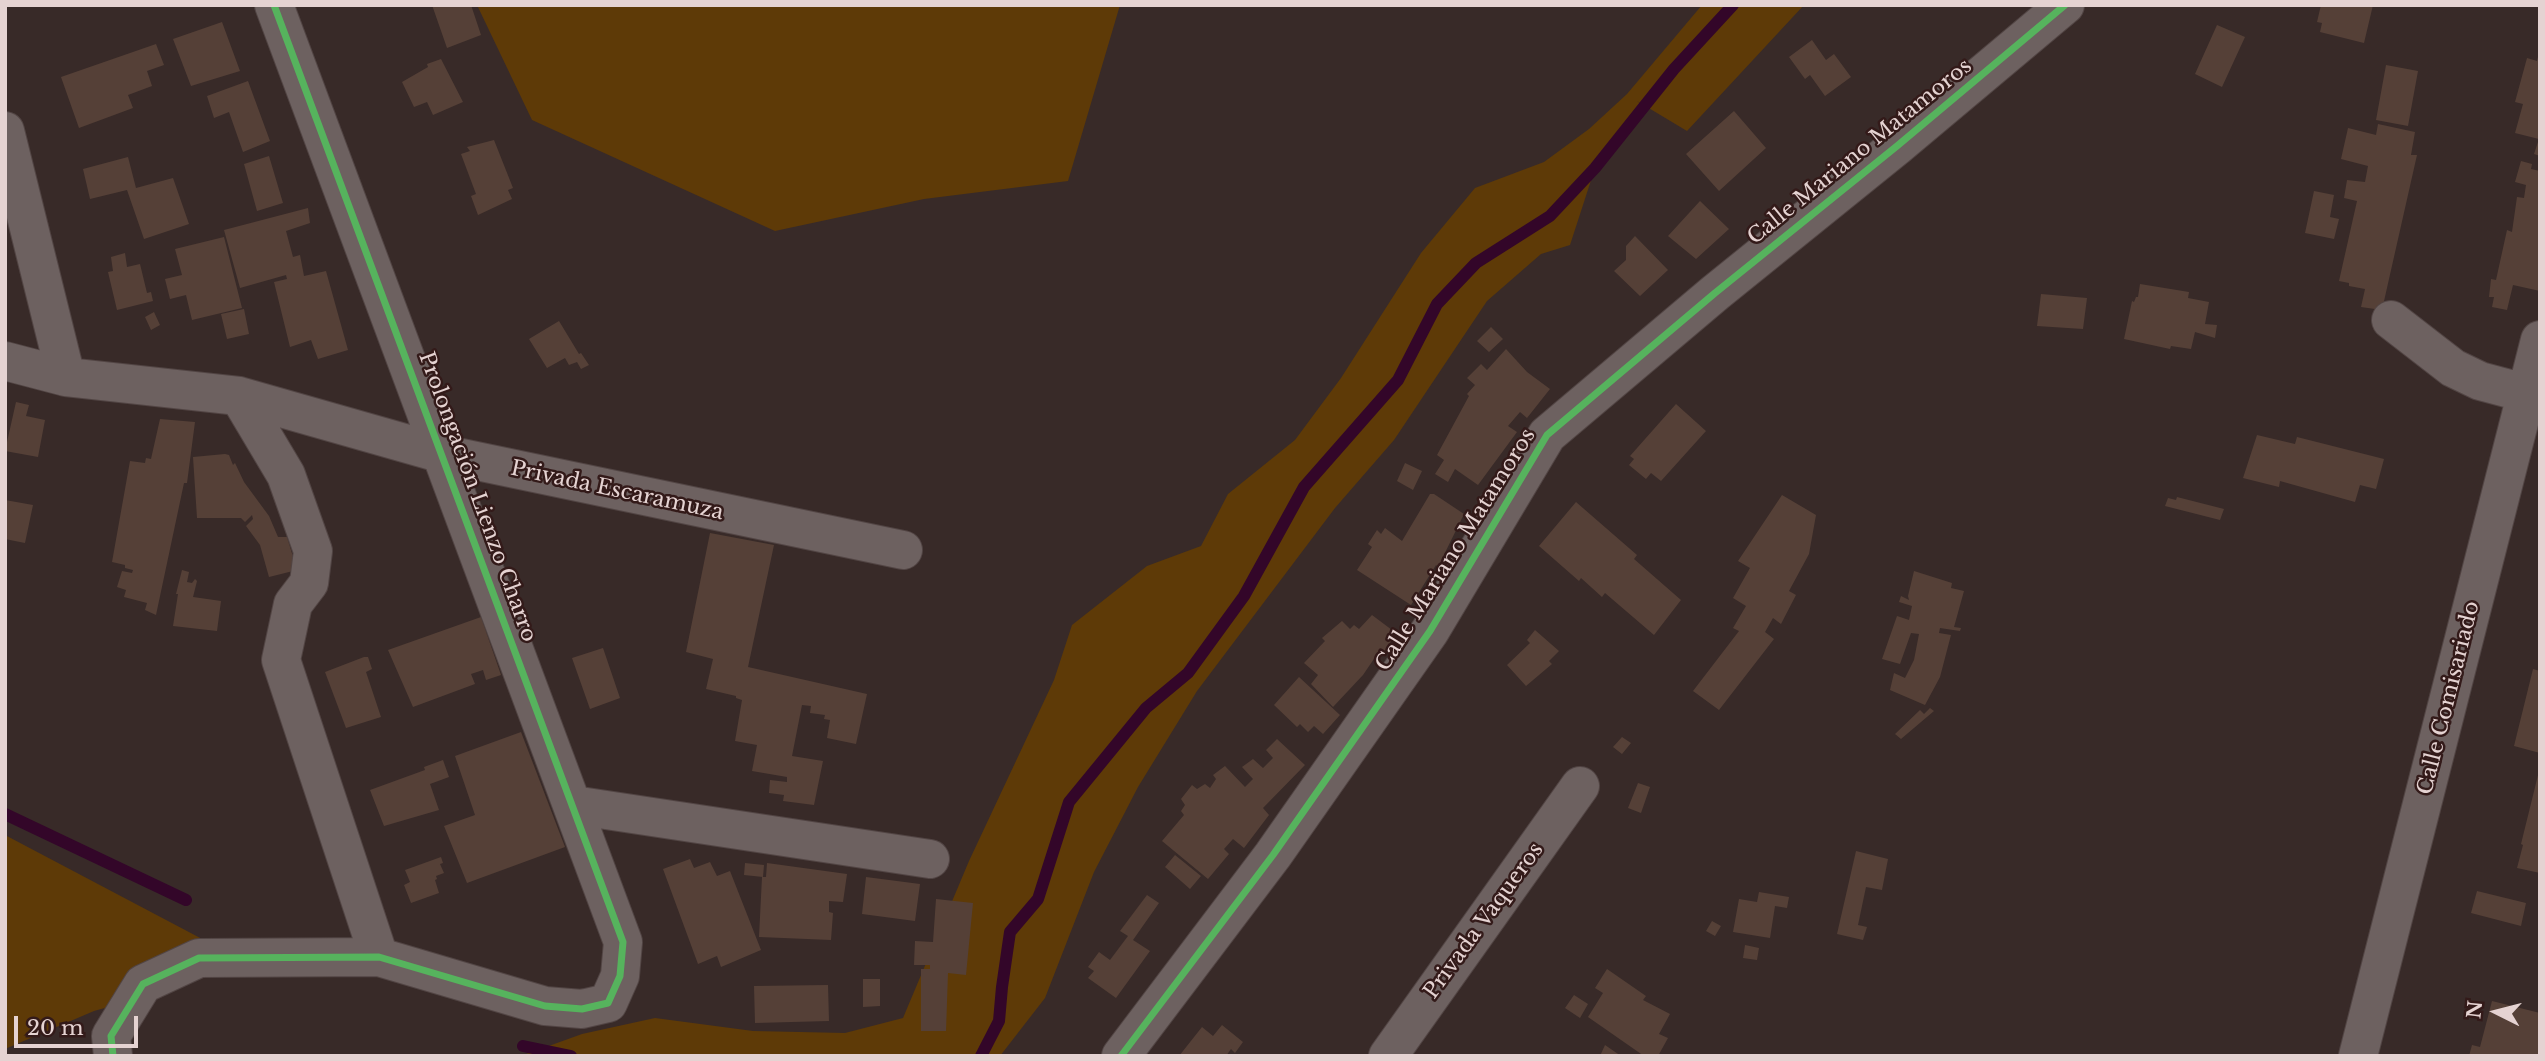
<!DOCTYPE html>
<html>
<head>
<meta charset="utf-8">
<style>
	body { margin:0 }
	#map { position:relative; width:2545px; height:1061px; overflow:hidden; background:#382a28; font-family:"Libre Baskerville",serif }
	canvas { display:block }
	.frame { position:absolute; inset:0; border:7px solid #e5d3d2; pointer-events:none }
	.north { position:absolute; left:2461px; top:977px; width:70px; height:70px; -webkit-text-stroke:5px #331a19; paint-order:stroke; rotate:276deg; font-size:19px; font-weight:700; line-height:28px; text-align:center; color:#e5d3d2 }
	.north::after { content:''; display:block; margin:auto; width:24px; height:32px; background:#e5d3d2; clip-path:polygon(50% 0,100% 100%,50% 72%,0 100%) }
	.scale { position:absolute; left:14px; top:1016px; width:124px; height:32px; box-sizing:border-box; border:4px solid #e5d3d2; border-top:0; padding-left:9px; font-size:21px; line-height:24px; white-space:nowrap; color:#e5d3d2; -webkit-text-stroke:5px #331a19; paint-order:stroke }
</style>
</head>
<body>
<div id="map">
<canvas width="2545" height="1061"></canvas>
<div class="frame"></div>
<div class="north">N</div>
<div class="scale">20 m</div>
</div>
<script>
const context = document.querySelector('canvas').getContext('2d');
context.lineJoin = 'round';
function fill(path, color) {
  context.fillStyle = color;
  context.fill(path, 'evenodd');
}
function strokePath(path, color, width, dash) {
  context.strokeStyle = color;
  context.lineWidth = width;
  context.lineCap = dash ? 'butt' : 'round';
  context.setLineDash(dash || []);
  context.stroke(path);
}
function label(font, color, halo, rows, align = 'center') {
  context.font = font + ' "Libre Baskerville",serif';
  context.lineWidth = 5;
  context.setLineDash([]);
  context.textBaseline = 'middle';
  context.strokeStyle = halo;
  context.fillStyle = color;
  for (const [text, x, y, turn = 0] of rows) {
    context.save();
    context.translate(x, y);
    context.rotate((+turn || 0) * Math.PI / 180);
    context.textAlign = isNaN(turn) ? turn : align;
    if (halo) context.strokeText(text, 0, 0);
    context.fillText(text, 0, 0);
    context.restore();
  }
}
fill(new Path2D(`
	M477 5H1120L1068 181 924 199 775 231 532 120Z
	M1702 5H1804L1687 131 1637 101 1643 106 1595 168 1570 245 1541 254 1487 301 1394 440 1335 508 1197 691 1138 787 1094 872 1045 998 1000 1056H521L582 1034 655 1018 753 1031 845 1033 903 1018 969 861 1054 680 1072 625 1147 566 1201 546 1228 494 1295 440 1341 378 1421 253 1475 188 1544 162 1589 129 1627 94Z
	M5 835 204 940 133 1000 94 1011 5 1049Z`), '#5e3a07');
strokePath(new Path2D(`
	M5 814 186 900
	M523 1046 571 1056
	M981 1056 999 1021 1002 987 1010 932 1038 899 1069 802 1146 708 1188 673 1244 596 1304 487 1398 380 1437 304 1476 263 1550 216 1595 168 1674 69 1733 5`), '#330629', 12);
fill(new Path2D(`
	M432 5H471L481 35 447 48Z
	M2321 5H2373L2364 43 2320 32 2322 23 2317 22Z
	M222 22 240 71 191 86 173 39Z
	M2217 25 2245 37 2222 87 2195 74Z
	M1812 40 1826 60 1834 54 1851 77 1825 96 1810 75 1805 79 1789 57Z
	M156 44 164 65 147 71 152 86 128 95 133 108 79 128 61 77Z
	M2539 53H2540V156L2534 154 2539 139 2515 133 2523 104 2515 102 2527 58 2537 61Z
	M441 59 463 102 433 115 427 102 414 107 402 82 428 67 427 64Z
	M2386 65 2418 71 2408 126 2376 120Z
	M248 81 270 141 243 152 229 112 214 118 207 96Z
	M1734 111 1766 148 1719 191 1686 154Z
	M2378 124 2415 132 2411 155H2417L2382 310 2361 307 2365 289 2349 286V283L2339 281 2357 201 2344 198 2347 180 2365 182 2368 166 2341 159 2348 128 2376 135Z
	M494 140 513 188 508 190 512 199 478 215 471 196 476 194 461 154 470 151 467 147Z
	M269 156 283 203 257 211 244 164Z
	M128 157 136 188 173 178 189 224 144 239 127 190 90 199 83 169Z
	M2521 161 2532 164 2531 169 2540 171V291L2513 285 2507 310 2492 307 2494 297H2489L2491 279 2496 280 2507 230 2512 232 2517 197 2524 198 2526 185 2515 182Z
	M2314 191 2334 195 2330 217 2339 219 2334 239 2305 233Z
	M1700 201 1729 229 1696 259 1668 236Z
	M308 208 310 223 286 231 293 257 300 255 304 276 326 271 348 350 318 359 311 340 290 347 274 282 287 279 286 275 240 288 224 230Z
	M1635 236 1668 270 1640 296 1614 271 1626 260V246Z
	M224 237 242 308 192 320 186 295 170 299 165 279 182 275 175 249Z
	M125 253 127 267 140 264 147 293 151 292 153 301 117 310 108 272 113 271 111 257Z
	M2140 284 2189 292 2188 298 2209 302 2205 324 2217 325 2215 338 2195 332 2191 349 2171 346 2170 349 2124 339 2132 301 2134 302 2136 297H2138Z
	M2041 294 2087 298 2083 329 2037 326Z
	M244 309 249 334 227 339 221 314Z
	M154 312 160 325 151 330 145 317Z
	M559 321 579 354 581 353 589 365 581 369 577 362 569 365 565 358 547 368 529 339Z
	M1491 327 1503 339 1489 352 1477 341Z
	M1506 349 1527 372 1550 389 1527 418 1520 412 1508 426 1517 432 1478 485 1455 469 1448 482 1435 474 1444 460 1437 455 1469 396 1467 394 1475 385 1467 378 1481 364 1487 370Z
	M16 402 29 405 26 416 45 420 38 457 5 451Z
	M1676 404 1706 431 1661 481 1651 473 1646 479 1629 465 1634 459 1630 456Z
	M160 419 195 422 187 483H184L156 615 145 610 147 603 124 597 126 590 117 587 122 571 132 573 133 570 125 568V565L112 562 130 461 145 463 146 458 151 459Z
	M2257 435 2295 444 2297 437 2384 459 2376 489 2360 485 2355 502 2280 481 2279 487 2243 478Z
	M225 454 229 455 233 465 235 463 244 482 269 516 278 537H287L297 570 269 577 260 545 246 526 253 519 252 515 245 522 241 518H197L193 457Z
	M1405 463 1422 471 1413 490 1397 481Z
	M1430 494H1434L1464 514 1438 567 1436 565 1411 605 1357 570 1372 547 1368 544 1377 530 1381 534 1385 528 1402 541Z
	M1782 495 1816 515 1809 554 1789 591 1796 595 1781 624 1773 618 1765 632 1774 639 1719 710 1693 691 1739 631 1733 628 1746 606 1733 598 1750 568 1738 561Z
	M2177 497 2224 509 2220 520 2165 506 2168 498 2176 500Z
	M5 500 33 505 25 543 5 539Z
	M1576 502 1637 555 1634 559 1681 600 1654 635 1605 593 1602 597 1581 578 1579 581 1539 546Z
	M710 533 774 545 748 667 867 694 856 744 827 738 830 720 824 719 825 715 810 713 811 706 802 705 792 756 823 761 814 805 783 801 784 795 769 793 770 780 787 782V777L752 771 757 745 735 741 742 700 736 698V696L706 689 713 659 686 652Z
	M182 570 189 572 187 582 192 583 195 579 197 581 193 597 221 601 217 631 173 626 178 594H176Z
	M1914 571 1952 583 1951 588 1964 591 1954 627 1961 628 1960 631 1940 628 1939 633 1951 635 1940 677 1925 705 1890 690 1894 673 1905 678 1914 660 1919 634 1911 633 1900 664 1882 659 1897 616 1909 620 1912 606 1899 602 1901 596 1909 600 1908 596Z
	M1372 615 1396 633 1384 653 1380 650 1363 675 1333 707 1311 684 1318 675 1304 663 1325 641 1322 638 1342 621 1350 629 1354 625 1359 629Z
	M481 617 501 675 486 680 483 670 471 674 475 684 413 707 388 650Z
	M1535 630 1559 651 1549 661 1552 664 1526 686 1507 665 1530 643 1527 640Z
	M603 648 620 698 590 709 572 658Z
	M364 657H368L372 669 366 672 381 717 346 728 325 672Z
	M2533 669 2540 671V753L2514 746Z
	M1299 677 1340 715 1323 734 1314 726 1308 732 1300 724 1297 727 1274 705Z
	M1930 708 1934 711 1901 739 1895 734 1920 710 1924 714Z
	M521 732 565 847 467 883 444 826 475 815 455 756Z
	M1622 737 1631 743 1622 754 1613 747Z
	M1277 739 1305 765 1263 808 1269 815 1244 848 1233 839 1224 849 1229 854 1208 879 1162 841 1184 815 1181 811 1185 805 1181 799 1192 785 1197 789 1205 784 1210 788 1216 779 1213 775 1225 766 1245 787 1253 779 1242 767 1253 759 1263 768 1273 758 1266 750Z
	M443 760 449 777 430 784 439 810 384 826 370 790 425 770 424 767Z
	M2539 771H2540V873L2517 868 2523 845 2521 844Z
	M1638 783 1650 787 1641 813 1628 808Z
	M1856 851 1888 859 1882 890 1866 887 1858 925 1867 927 1863 940 1837 934Z
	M1175 855 1201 876 1190 889 1165 867Z
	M441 857 443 863 440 864 444 873 436 876 437 879 435 880 439 893 411 903 404 885 410 882 405 870Z
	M690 859 694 868 710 862 717 876 730 871 761 950 721 967 717 956 698 964 663 869Z
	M745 863 764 865 763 877 744 875Z
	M767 863 847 874 843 902 829 901V912L833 913 831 940 759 937 762 877H766Z
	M866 877 920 884 915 921 862 914Z
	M2477 891 2526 903 2521 926 2471 913Z
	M1759 892 1789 897 1787 908 1775 906 1770 938 1733 932 1739 899 1757 902Z
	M1147 895 1159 903 1133 940 1150 951 1116 998 1088 978 1094 971 1088 967 1099 952 1110 960 1128 936 1120 931Z
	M936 899 973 903 966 975 948 973 946 1031H921V969H930V965H914L915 941 933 942Z
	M1712 921 1721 926 1715 936 1706 931Z
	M1745 945 1759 948 1757 960 1743 958Z
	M1607 969 1646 996 1643 1000 1670 1014 1659 1034 1668 1038 1658 1056H1644L1588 1017 1603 993 1595 988Z
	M863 979H880V1006L863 1007Z
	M828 985 829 1021 755 1023 754 986Z
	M1574 995 1588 1004 1580 1018 1565 1008Z
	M2492 1001 2540 1013V1056H2469L2472 1045 2480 1047Z
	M1222 1025 1243 1042 1235 1053 1231 1049 1226 1056H1179L1202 1027 1213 1036Z
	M1605 1045 1621 1056H1600Z`), '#554037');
const minor = new Path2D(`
	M5 131 66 377
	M2391 320 2453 368 2480 381 2540 397
	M5 361 66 377 239 396 443 454 903 550
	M239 396 286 475 313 551 309 583 293 604 281 660 379 957
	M573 805 930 859
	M113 1056 111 1036 143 984 199 958 379 957 545 1006 582 1009 608 1003 620 976 623 942 274 5
	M1388 1056 1580 786
	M2358 1056 2540 340`);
const tertiary = new Path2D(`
	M1121 1056 1273 855 1430 631 1547 435 1715 293 1897 146 2065 5`);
strokePath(minor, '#524544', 40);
strokePath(tertiary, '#524544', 40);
strokePath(minor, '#6d6160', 38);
strokePath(tertiary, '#6d6160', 38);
strokePath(new Path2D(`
	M113 1056 111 1036 143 984 199 958 379 957 545 1006 582 1009 608 1003 620 976 623 942 274 5
	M1121 1056 1273 855 1430 631 1547 435 1715 293 1897 146 2065 5`), '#56b35d', 7);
label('21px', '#e5d3d2', '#331a19', [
	["Calle Mariano Matamoros",1860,152,-39],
	["Privada Escaramuza",617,491,12],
	["Prolongación Lienzo Charro",477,497,70],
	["Calle Mariano Matamoros",1456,550,-58],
	["Calle Comisariado",2449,698,-76],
	["Privada Vaqueros",1484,921,-54]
]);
</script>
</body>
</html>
